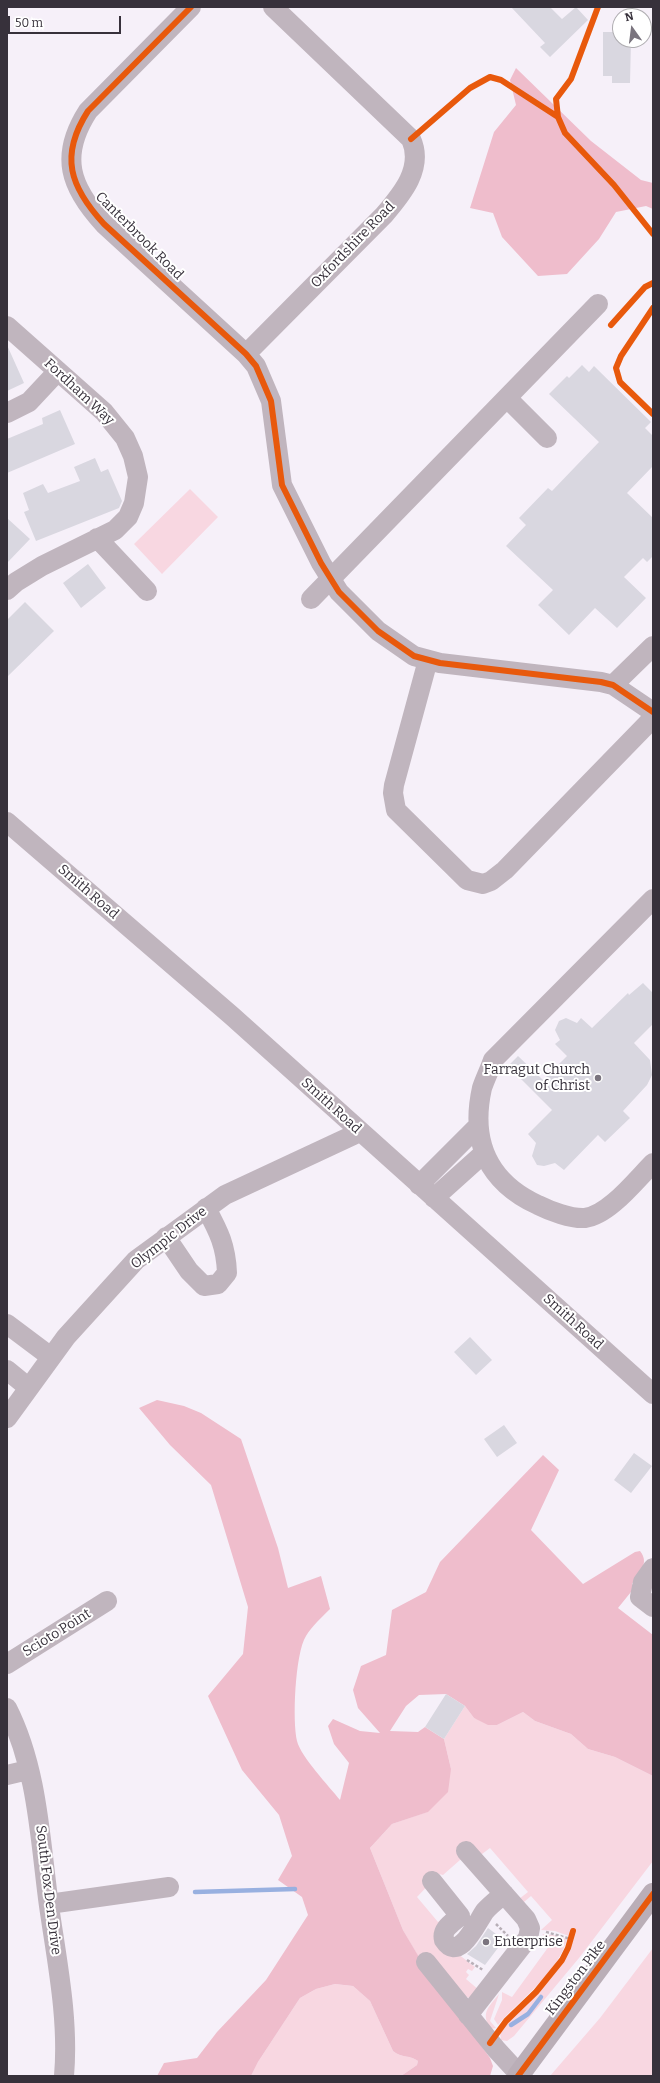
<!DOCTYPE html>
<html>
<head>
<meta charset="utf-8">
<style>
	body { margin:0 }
	#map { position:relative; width:660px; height:2083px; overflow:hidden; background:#f6f0f9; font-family:Bitter,serif }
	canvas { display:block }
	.frame { position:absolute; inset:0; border:8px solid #37313b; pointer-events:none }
	.north { position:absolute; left:612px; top:8px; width:40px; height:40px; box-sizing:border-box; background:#fff; border:1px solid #afadb1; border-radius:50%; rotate:346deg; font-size:11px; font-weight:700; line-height:16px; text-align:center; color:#37313b }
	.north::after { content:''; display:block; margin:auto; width:14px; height:18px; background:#7a747e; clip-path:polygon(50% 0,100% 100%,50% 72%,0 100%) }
	.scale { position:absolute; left:8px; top:16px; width:113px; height:18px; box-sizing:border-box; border:2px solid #37313b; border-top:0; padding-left:5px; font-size:12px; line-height:14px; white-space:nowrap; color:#37313b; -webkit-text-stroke:3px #fff; paint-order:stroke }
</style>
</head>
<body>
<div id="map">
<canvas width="660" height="2083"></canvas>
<div class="frame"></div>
<div class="north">N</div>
<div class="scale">50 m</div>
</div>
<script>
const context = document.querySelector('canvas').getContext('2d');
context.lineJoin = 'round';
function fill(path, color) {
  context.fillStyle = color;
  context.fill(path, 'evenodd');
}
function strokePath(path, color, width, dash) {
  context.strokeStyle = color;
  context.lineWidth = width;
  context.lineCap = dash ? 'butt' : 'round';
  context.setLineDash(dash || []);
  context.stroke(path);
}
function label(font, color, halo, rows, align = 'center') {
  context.font = font + ' Bitter,serif';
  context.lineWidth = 4;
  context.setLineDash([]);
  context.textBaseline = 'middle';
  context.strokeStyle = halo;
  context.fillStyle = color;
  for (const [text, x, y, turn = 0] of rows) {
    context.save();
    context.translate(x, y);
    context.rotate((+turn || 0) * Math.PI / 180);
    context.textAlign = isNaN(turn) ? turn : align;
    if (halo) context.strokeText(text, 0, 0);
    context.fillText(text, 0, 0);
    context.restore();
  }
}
fill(new Path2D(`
	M190 489 218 517 162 574 134 544Z
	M465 1706 474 1718 497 1725 523 1712 535 1721 571 1734 588 1749 615 1757 653 1776V1861L579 1958 514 2036 507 2041 501 2040 500 2033C526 1998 563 1977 576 1932L570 1931 569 1936 555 1931 541 1930 552 1920 531 1896 524 1902 519 1899 528 1892 490 1848 482 1854 460 1860 443 1875 439 1874 417 1897 438 1922 448 1914 441 1926 458 1954 475 1967 472 1971 468 1969 466 1972 469 1975 466 1979 479 1990 469 1998 460 1994 422 1963 403 1930 370 1848 392 1824 427 1812 451 1769 444 1739Z
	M542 1934 553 1935 567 1939C558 1973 520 1999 498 2025L494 2019 502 2000V1992L512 1997 552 1942Z
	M653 1948V2076H550L600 2018Z
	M335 1984 353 1986 370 2001 393 2051C401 2058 411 2055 418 2061L417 2065 401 2076H251L258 2062 300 1998 316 1989Z
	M499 1994 490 2021 496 2028 490 2029C481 2012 488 2008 499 1994Z`), '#f8d7e1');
fill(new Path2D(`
	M516 68 591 141 641 180 653 183V209L646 206 616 212 599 239 567 274 538 276 502 237 493 213 470 208 494 132 516 105 510 80Z
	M157 1400 184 1406 201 1413 241 1439 278 1548 288 1588 321 1576 330 1609C322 1617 312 1626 306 1636 295 1653 292 1722 297 1741 301 1757 329 1786 340 1800L349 1763 334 1744 328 1726 333 1719 360 1731 380 1733 358 1708 353 1690 361 1666 386 1655 392 1610 426 1592 440 1562 543 1455 559 1470 531 1530 583 1584 635 1552 640 1551C650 1563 639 1574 632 1584L635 1587 618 1608 653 1635V1776L615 1757 588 1749 571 1734 535 1721 523 1712 497 1725H488L474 1718 465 1706 446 1694 419 1695 406 1706 390 1731 418 1732 425 1727 444 1739 451 1769 448 1792 428 1812 392 1824 370 1848 403 1930 426 1969 490 2058 493 2066 490 2076H401L417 2065 418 2061C411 2055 401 2058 393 2051L370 2001 353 1986 335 1984 316 1989 300 1998 258 2062 251 2076H157L164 2063 197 2058 217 2032 266 1980 308 1915 302 1897 278 1880 292 1856 279 1815 242 1770 208 1696 243 1654 248 1607 211 1485 170 1445 139 1408Z`), '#efbdcc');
strokePath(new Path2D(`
	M195 1892 295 1889
	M511 2025 528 2014 541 1997`), '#98b0e0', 4.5);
fill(new Path2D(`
	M511 7H550L562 19 576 7 588 20 550 57 540 47 545 43Z
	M603 32H620V40H631L630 83H612V76H603Z
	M7 345 24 383 7 391Z
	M582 365 589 372 594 366 651 422 645 428 653 436V466L627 493 653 518V556L647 562 643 558 624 577 646 598 617 628 595 608 569 635 538 605 553 590 506 546 526 525 519 518 548 488 552 491 599 442 549 394 567 376 569 378Z
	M60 410 75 444 7 473V439L43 424 42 418Z
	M95 458 101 472 108 469 122 501 119 508 36 541 24 512 29 510 23 493 43 484 48 493 80 481 74 467Z
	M7 518 30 539 7 563Z
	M88 564 106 588 81 608 63 583Z
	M25 602 54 631 7 677V620Z
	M643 983 653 993V1024L634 1043 650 1060 652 1075 647 1085 623 1111 630 1118 605 1142 598 1135 564 1170 555 1163 544 1166 537 1165 532 1156 536 1143 528 1134 552 1110 508 1066 518 1056 543 1080 567 1056 555 1044 560 1040 555 1030 559 1021 566 1018 577 1023 581 1018 592 1028 628 993 629 995Z
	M470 1337 492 1360 476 1375 454 1352Z
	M504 1425 517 1443 497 1457 484 1439Z
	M634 1453 652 1466 631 1493 614 1480Z
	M446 1694 465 1706 444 1739 425 1727Z
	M488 1928 504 1940 485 1965 467 1954 476 1946Z`), '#d9d7e0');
strokePath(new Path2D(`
	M496 1924 508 1936
	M546 1932 571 1939
	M467 1960 483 1970`), '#b8afb7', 2.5, [3, 2]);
strokePath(new Path2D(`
	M191 7 88 111C59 156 70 187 104 224L246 354 256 366 271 401 282 485 321 563 339 592 378 631 414 656 440 663 601 682 613 685 653 712
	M7 326 104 412 125 438 133 456 138 477 134 503 128 517 115 530 42 566 16 582 7 590
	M246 354 384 215C402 194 424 168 411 139L273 7
	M507 398 547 438
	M7 413 29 402 58 371
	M97 538 147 591
	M311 599 598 304
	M428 660 394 785 393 793 396 810 467 880 483 884 491 881 505 870 653 718
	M613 685 653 646
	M7 822 232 1016 653 1394
	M653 899 493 1060C490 1069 485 1079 482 1088 470 1142 488 1182 538 1205 550 1211 571 1219 585 1218 609 1215 636 1180 653 1163
	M419 1185 478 1126
	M434 1198 483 1154
	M166 1237 189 1271 204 1286 218 1284 227 1273C226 1246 219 1232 206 1208
	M7 1324 51 1357
	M7 1370 29 1388
	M7 1418 66 1337 136 1260 225 1195 360 1132
	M653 1568 643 1582 640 1597 653 1607
	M7 1664 107 1601
	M7 1708C38 1769 40 1840 49 1906 57 1962 69 2020 64 2076
	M7 1775 28 1770
	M466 1851 526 1919 530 1928 528 1938 468 2015
	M432 1881 460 1916C452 1923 441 1929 444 1940 459 1964 477 1922 485 1911 490 1905 498 1899 504 1894
	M49 1904 169 1887
	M426 1962 496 2049 519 2074`), '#c0b5be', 20);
strokePath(new Path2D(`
	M518 2076 653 1894`), '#baaeb7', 22);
strokePath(new Path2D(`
	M191 7 88 111C59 156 70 187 104 224L246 354 256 366 271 401 282 485 321 563 339 592 378 631 414 656 440 663 601 682 613 685 653 712
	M598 7 571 79 556 99 558 117 565 133 614 185 653 234
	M411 139 470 88 490 77 501 80 558 117
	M653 308 621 356 616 368 620 382 653 414
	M611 325 645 287 653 283
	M490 2043 506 2021 536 1992 562 1960 568 1948 573 1931
	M518 2076 653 1894`), '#e8590c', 6);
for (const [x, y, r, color] of [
	[598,1078,4,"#7a747e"],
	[486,1942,4,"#7a747e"]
]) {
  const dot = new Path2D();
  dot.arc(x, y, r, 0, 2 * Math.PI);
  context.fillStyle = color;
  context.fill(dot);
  strokePath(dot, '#fff', 1.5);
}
label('14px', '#37313b', '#fff', [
	["Canterbrook Road",139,236,45],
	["Oxfordshire Road",353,245,-46],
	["Fordham Way",79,392,43],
	["Smith Road",88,892,41],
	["Smith Road",331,1106,42],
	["Olympic Drive",169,1238,-38],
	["Smith Road",573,1322,42],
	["Scioto Point",57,1633,-32],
	["South Fox Den Drive",48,1890,83],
	["Kingston Pike",576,1978,-53]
]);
label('14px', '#37313b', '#fff', [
	["Farragut Church",590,1070],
	["of Christ",590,1086],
	["Enterprise",494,1942,"left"]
], 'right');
</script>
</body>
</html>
